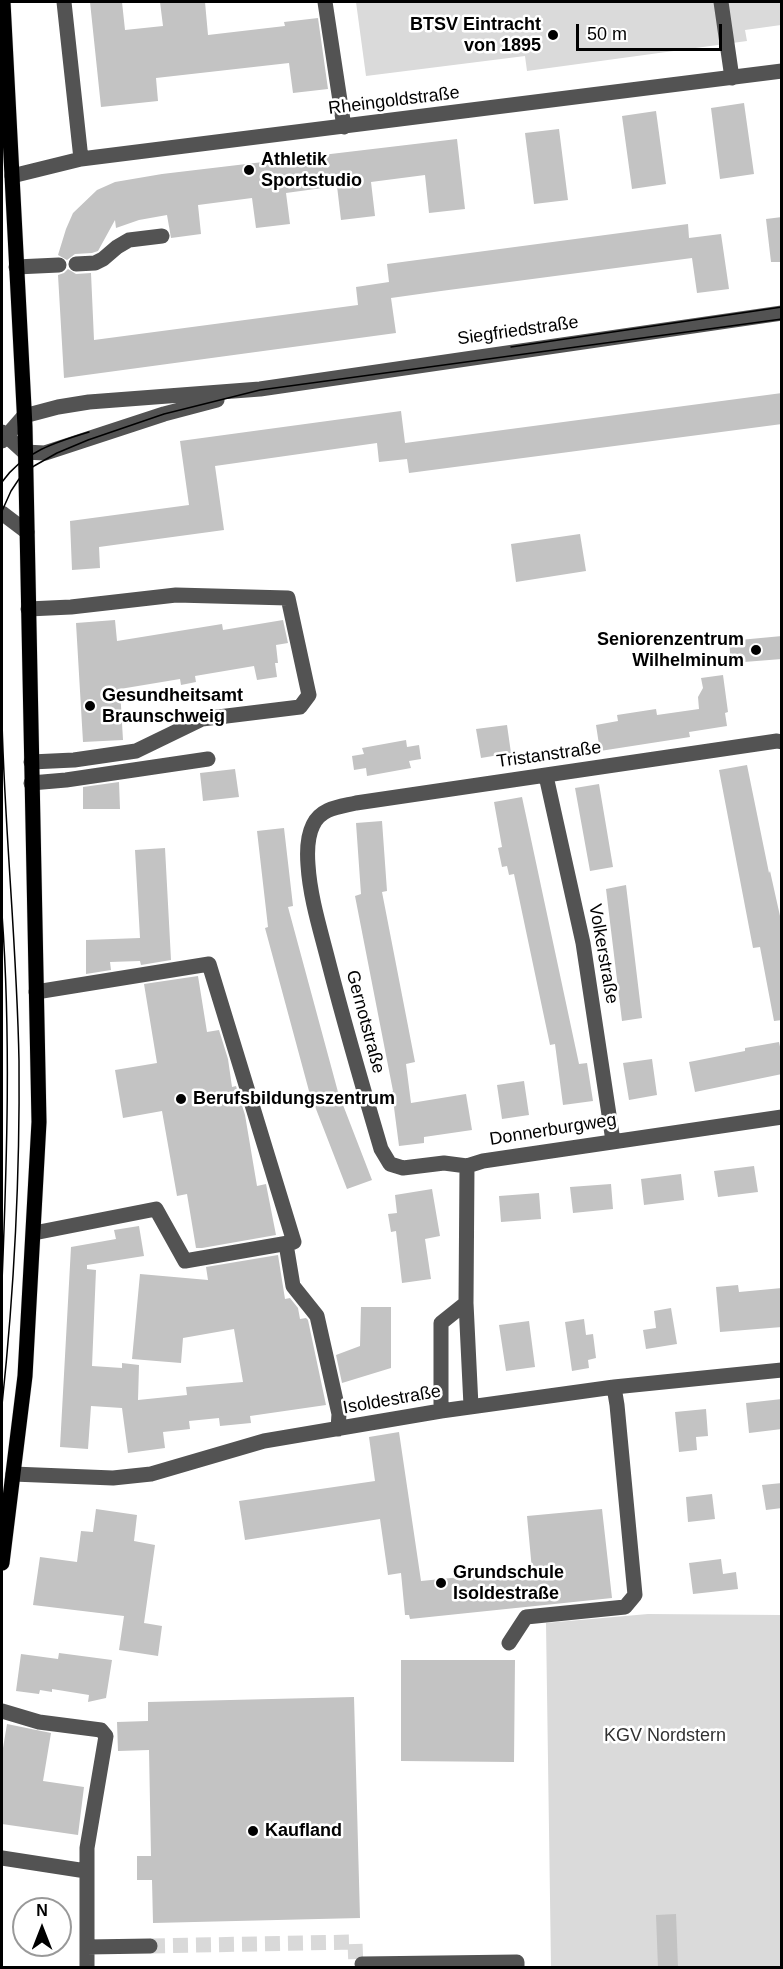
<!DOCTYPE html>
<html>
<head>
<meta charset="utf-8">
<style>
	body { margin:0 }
	#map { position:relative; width:783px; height:1969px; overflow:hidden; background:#fff; font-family:Arial,sans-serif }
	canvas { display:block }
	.frame { position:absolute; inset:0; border:3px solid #000; pointer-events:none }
	.north { position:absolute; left:12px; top:1897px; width:60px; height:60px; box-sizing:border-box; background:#fff; border:2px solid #999; border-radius:50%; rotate:0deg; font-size:16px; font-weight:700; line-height:24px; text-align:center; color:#000 }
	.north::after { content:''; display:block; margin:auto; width:21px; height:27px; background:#000; clip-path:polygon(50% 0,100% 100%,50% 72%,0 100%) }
	.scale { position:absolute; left:576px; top:24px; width:146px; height:27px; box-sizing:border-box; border:3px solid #000; border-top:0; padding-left:8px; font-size:18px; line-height:21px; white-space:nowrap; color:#000; -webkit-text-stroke:4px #fff; paint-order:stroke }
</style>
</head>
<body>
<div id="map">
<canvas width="783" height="1969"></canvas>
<div class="frame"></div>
<div class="north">N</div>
<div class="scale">50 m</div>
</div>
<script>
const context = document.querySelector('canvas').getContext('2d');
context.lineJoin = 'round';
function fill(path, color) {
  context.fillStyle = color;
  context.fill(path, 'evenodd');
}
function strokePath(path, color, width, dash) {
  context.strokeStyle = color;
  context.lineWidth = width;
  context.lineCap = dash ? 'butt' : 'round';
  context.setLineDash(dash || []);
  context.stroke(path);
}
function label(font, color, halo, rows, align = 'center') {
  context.font = font + ' Arial,sans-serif';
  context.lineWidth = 5;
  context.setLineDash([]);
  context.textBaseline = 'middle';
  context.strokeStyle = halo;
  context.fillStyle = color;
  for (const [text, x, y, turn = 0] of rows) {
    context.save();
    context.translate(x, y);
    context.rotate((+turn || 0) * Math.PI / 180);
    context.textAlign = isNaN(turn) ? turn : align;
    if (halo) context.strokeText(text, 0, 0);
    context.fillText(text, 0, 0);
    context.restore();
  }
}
fill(new Path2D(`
	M356 2H781V25L745 30 747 41 527 71 525 56 366 76Z
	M648 1614 781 1615V1967H551L546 1623Z`), '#dadada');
fill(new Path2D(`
	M90 2H122L125 30 163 26 160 2H205L208 35 285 26 284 22 318 18 328 89 293 93 289 63 156 78 158 101 101 107Z
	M744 103 754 174 720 179 711 108Z
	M656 111 666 184 632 189 622 116Z
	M559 129 568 200 534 204 525 133Z
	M457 139 465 209 429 213 425 175 371 182 375 216 341 220 337 186 286 193 290 224 256 228 252 198 198 205 201 234 171 238 167 215 139 220 116 228 115 220 98 251 92 253 75 254 67 260 58 255 66 229 73 213 97 190 115 182 162 174Z
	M782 217V262H771L766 219Z
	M688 224 689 238 721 234 729 289 697 293 692 258 441 291 391 298 396 333 64 378 58 275 64 273 68 269 76 274 91 273 94 340 358 305 356 287 389 282 387 264Z
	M782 393V424L409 473 407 459 379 462 377 443 215 466 224 530 99 547 100 568 72 570 70 521 189 505 180 441 401 411 405 443Z
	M580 534 586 571 516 582 511 544Z
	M115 620 117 641 222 624 223 630 283 620 288 643 276 645 278 663H275L277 677 257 680 254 666 195 676 196 682 181 685 180 679 120 689 123 740 83 742 76 623Z
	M782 636V659L731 663 729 641Z
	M723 675 728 712 725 713 727 726 689 732 690 737 600 751 596 725 618 721 617 715 656 709 657 715 699 709 698 697 703 688 701 678Z
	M507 725 511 753 481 758 476 729Z
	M406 740 407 747 419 745 421 759 409 761 411 768 367 776 366 768 354 770 352 756 364 754 362 748Z
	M747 765 769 873 770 871 782 925V1020L774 1021 760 947 753 948 719 770Z
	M235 769 239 797 203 801 200 773Z
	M119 782 120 809H83V787Z
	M599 784 613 867 590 871 575 788Z
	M522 797 579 1064 587 1063 593 1101 563 1105 555 1044 550 1045 514 874 509 875 507 866 502 867 498 848 502 847 494 802Z
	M382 821 387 891 382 892 415 1062 406 1064 411 1103 466 1094 472 1130 424 1137V1143L399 1146 392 1092 393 1091 355 896 361 894 356 823Z
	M284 828 293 906 288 907 338 1092 372 1180 347 1189 309 1091 265 928 268 927 257 831Z
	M165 848 171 960 141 965 140 961 110 962 111 970 86 974V940L140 938 135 850Z
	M626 885 642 1018 622 1021 606 889Z
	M198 976 207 1032 219 1030 228 1059 232 1087 236 1086 245 1115 257 1186 266 1184 276 1235 202 1248H196L187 1194 177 1196 162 1111 123 1118 115 1070 157 1063 144 984Z
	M779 1042 782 1056V1074L695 1092 689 1062 745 1051V1048Z
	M652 1059 657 1095 629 1100 623 1063Z
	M524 1081 529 1115 502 1119 497 1085Z
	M754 1166 758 1192 718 1197 714 1171Z
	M681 1174 684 1200 644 1205 641 1179Z
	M611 1184 613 1209 573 1213 570 1187Z
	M432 1189 440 1236 425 1239 431 1279 402 1283 396 1231 391 1232 388 1214 397 1213 395 1195Z
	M539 1193 541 1219 501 1222 499 1196Z
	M139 1226 144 1256 87 1265V1269L96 1270 92 1366 122 1368V1363L139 1365 138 1400 187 1395 186 1387 243 1382 234 1329 183 1338 181 1363 132 1359 140 1274 208 1280 206 1267 278 1255 285 1299 290 1298 298 1308 300 1319 306 1318 308 1320 326 1405 250 1416 251 1423 220 1426 219 1418 189 1421 190 1429 163 1432 165 1448 128 1453 122 1408 91 1406 88 1449 60 1447 71 1247 116 1239 114 1230Z
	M738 1285 739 1292 782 1288V1327L720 1332 716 1287Z
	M361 1307H391V1368L342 1383 336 1355 360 1346Z
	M671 1308 677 1344 646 1349 643 1330 656 1328 654 1311Z
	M584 1319 586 1335 593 1334 596 1358 588 1360 589 1368 572 1371 565 1322Z
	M529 1321 535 1367 506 1371 499 1325Z
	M782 1399V1429L749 1433 746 1403Z
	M706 1409 708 1436 696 1437 697 1450 679 1452 675 1412Z
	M399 1432 421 1581 532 1570 527 1516 602 1509 612 1598 410 1619 409 1615H405L401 1573 388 1575 380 1519 245 1540 239 1501 375 1481 369 1437Z
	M782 1483V1508L766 1510 762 1485Z
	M712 1494 715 1519 688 1522 686 1497Z
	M96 1509 137 1515 134 1541 155 1545 144 1623 162 1626 158 1656 119 1650 124 1616 33 1605 40 1557 77 1562 81 1531 93 1532Z
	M721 1559 723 1574 736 1572 738 1589 693 1594 689 1563Z
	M59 1653 112 1660 106 1698 88 1702 89 1695 52 1689V1692L40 1690 39 1694 16 1691 21 1654 58 1659Z
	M401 1660H515L514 1762 401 1761Z
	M354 1697 360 1918 153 1923 152 1880H137V1856H151L149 1750 118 1751 117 1722 148 1721V1702Z
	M7 1724 51 1733 43 1781 84 1787 78 1835 2 1824V1754Z
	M676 1914 678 1968H658L656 1915Z`), '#c3c3c3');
strokePath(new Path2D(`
	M150 1946 355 1942 356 1968`), '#d9d9d9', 15, [15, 8]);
const major = new Path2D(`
	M2 1563 25 1376 39 1122 25 427 3 2`);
strokePath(major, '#dbdbdb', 16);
strokePath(new Path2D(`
	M64 2 81 159
	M325 2 344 127
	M721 2 732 78
	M12 176 81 159 782 71
	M76 264 95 263 103 259 117 247 129 240 162 236
	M16 267 59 265
	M2 432 24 452 45 453 164 414 217 400
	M2 441 24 416 58 407 89 402 260 389 782 313
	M2 513 27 532
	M28 609 71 607 176 595 288 598 309 695 300 707 202 719 136 751 74 760 31 762
	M546 776 583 943 613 1141
	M31 783 66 780 208 759
	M467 1166 444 1163 403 1168 390 1164 381 1149C363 1088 345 1026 329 964 321 932 310 898 308 865 307 852 307 837 313 825 321 808 339 807 356 803L777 741 782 742
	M34 1233 156 1209 185 1261 294 1242 209 964 36 992
	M286 1244 293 1286 317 1316 339 1414 338 1429
	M471 1406 466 1303 467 1166 483 1161 782 1117
	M441 1411V1323L466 1303
	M13 1474 113 1478 151 1474 264 1441 441 1411 614 1387 782 1370
	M509 1643 526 1617 625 1607 635 1595 617 1405 614 1387
	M2 1711 39 1722 101 1730 106 1736 87 1848V1968
	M2 1858 86 1871
	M87 1947 150 1946
	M362 1964 517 1962V1968`), '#535353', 15);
strokePath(major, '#000', 15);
strokePath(new Path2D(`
	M2 342V397
	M511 347 782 307
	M2 482C23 452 56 442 89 432
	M2 511 11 491 19 479 34 466 57 453 88 440 164 414 260 390 782 319
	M2 722C5 835 17 948 19 1061 20 1174 14 1292 2 1405
	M2 914C11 1037 7 1159 2 1282`), '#000', 1.5);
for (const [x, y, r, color] of [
	[553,35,6,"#000"],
	[249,170,6,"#000"],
	[756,650,6,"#000"],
	[90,706,6,"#000"],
	[181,1099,6,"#000"],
	[441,1583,6,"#000"],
	[253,1831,6,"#000"]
]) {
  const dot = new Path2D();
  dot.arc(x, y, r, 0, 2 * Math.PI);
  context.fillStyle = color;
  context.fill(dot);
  strokePath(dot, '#fff', 2);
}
label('bold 18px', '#000', '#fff', [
	["BTSV Eintracht",541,25,"right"],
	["von 1895",541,46,"right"],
	["Athletik",261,160],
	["Sportstudio",261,181],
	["Seniorenzentrum",744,640,"right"],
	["Wilhelminum",744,661,"right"],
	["Gesundheitsamt",102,696],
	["Braunschweig",102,717],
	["Berufsbildungszentrum",193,1099],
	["Grundschule",453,1573],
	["Isoldestraße",453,1594],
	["Kaufland",265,1831]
], 'left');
label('18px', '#000', '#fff', [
	["Rheingoldstraße",394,101,-7],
	["Siegfriedstraße",518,331,-8],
	["Tristanstraße",549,755,-8],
	["Volkerstraße",603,954,80],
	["Gernotstraße",365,1022,75],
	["Donnerburgweg",553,1130,-9],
	["Isoldestraße",392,1400,-10]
]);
label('18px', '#313131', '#fff', [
	["KGV Nordstern",665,1736]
]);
</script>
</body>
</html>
